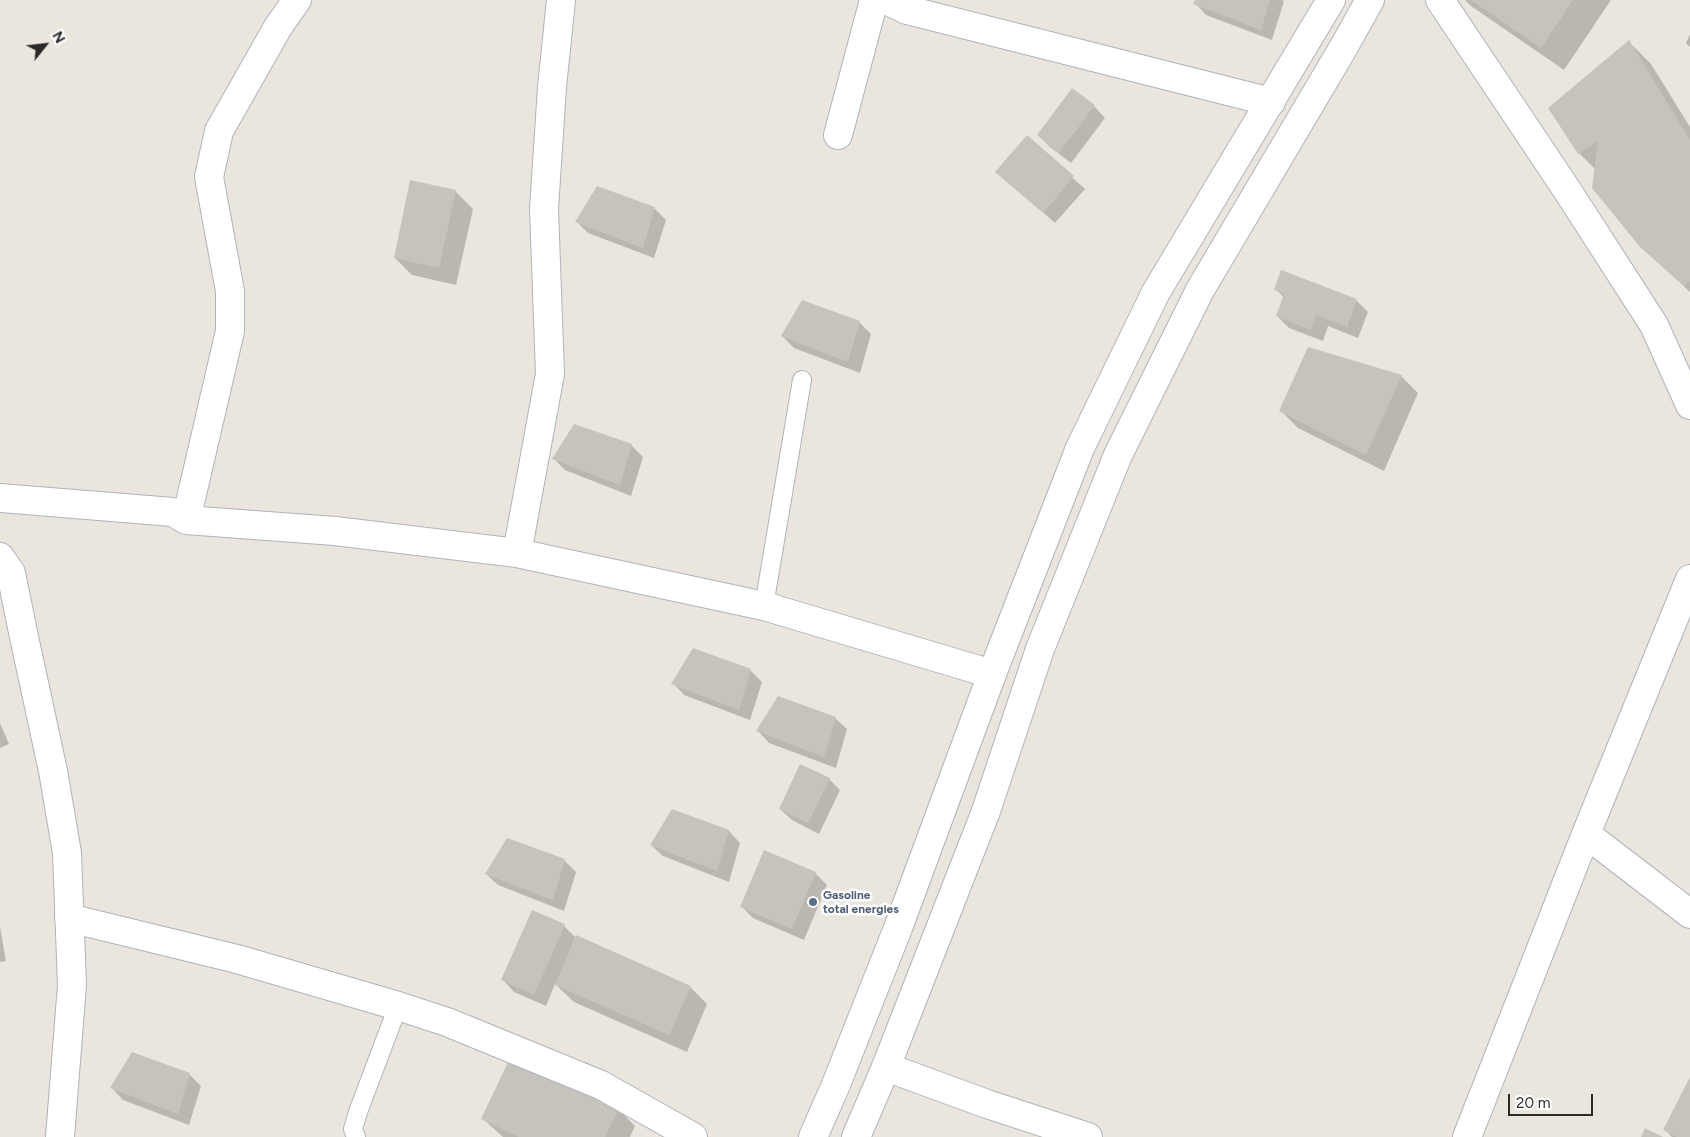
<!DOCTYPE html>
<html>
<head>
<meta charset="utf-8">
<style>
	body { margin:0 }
	#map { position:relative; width:1690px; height:1137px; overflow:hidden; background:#eae5dd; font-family:Figtree,sans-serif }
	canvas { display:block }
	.north { position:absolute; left:20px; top:20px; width:50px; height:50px; -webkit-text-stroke:4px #fff; paint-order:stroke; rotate:61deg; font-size:14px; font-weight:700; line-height:20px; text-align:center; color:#2a2a2a }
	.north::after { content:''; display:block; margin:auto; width:18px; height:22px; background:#2a2a2a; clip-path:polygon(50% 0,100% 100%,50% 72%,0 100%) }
	.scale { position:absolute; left:1508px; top:1094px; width:85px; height:22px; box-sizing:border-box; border:2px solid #2a2a2a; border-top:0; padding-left:6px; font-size:15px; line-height:18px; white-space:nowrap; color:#2a2a2a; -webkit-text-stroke:4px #fff; paint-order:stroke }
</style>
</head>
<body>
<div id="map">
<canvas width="1690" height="1137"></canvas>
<div class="north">N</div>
<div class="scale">20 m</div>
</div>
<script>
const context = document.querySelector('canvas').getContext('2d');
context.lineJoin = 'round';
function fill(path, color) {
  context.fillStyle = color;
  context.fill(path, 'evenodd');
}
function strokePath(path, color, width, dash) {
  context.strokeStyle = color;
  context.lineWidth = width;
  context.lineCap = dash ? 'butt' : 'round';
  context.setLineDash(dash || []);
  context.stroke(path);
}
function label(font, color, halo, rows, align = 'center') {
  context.font = font + ' Figtree,sans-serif';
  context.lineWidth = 5;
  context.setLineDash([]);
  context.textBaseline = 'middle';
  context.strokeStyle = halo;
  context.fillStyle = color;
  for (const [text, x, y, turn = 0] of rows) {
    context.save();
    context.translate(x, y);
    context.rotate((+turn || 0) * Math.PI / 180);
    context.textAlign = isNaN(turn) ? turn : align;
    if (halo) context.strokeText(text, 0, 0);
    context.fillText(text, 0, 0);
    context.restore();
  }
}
fill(new Path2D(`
	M1197 0H1282L1284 1 1272 40 1206 15 1195 3Z
	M1465 0H1611L1564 70 1471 6Z
	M1690 34V47L1686 43Z
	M1629 42 1651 64 1690 127V292L1641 246 1596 170 1579 153Z
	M1094 106 1105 118 1071 163 1050 147 1038 135Z
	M1027 137 1085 189 1055 223 997 172Z
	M455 191 473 209 456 285 412 275 395 258Z
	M654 208 666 220 654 258 588 233 577 222Z
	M1276 289 1356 300 1368 312 1358 338 1328 326 1323 341 1289 328 1277 316 1284 298Z
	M859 322 871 334 860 373 794 348 782 336Z
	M1401 376 1418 393 1384 471 1298 428 1281 411Z
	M631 445 643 457 631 496 565 470 554 459Z
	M750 670 762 682 750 720 684 695 673 683Z
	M835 718 847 729 836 768 769 743 758 731Z
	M0 723 9 744 0 748Z
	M829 779 840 790 819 834 792 820 780 809Z
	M673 811 729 831 740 843 729 882 663 856 651 845Z
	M564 860 576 872 564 911 498 885 486 874Z
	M815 873 827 885 804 940 753 918 742 907Z
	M533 911 564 926 576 938 690 987 707 1004 687 1052 574 1002 555 984 546 1006 514 992 503 980Z
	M0 927 6 961 0 962Z
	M189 1074 201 1086 189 1125 123 1100 112 1088Z
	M1690 1080V1137H1672L1665 1130Z
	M618 1109 635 1126 630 1137H503L483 1119Z`), '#0003');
fill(new Path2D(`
	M1195 0H1270L1261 30 1193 4Z
	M1471 0H1573L1541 48Z
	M1629 40 1690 140V281L1684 286 1640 247 1592 188 1598 141 1578 154 1548 108Z
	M1072 88 1095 105 1059 153 1037 135Z
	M1027 135 1074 176 1043 213 995 172Z
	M410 180 456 190 439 268 394 258Z
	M597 186 655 207 643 248 575 222Z
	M1281 270 1357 299 1347 327 1316 315 1311 330 1276 316 1284 294 1274 290Z
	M802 300 860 321 848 362 781 336Z
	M1308 347 1402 375 1366 455 1279 411Z
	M574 424 632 444 620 485 552 459Z
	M693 648 751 669 739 710 671 684Z
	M778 696 836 717 824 757 756 731Z
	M800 764 830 778 808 823 779 809Z
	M672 809 729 830 717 871 650 845Z
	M507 838 565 859 553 900 485 874Z
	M764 850 816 872 792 929 740 907Z
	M532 910 565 924 534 995 501 980Z
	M576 935 691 986 669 1035 555 985Z
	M132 1052 190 1073 178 1114 110 1088Z
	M511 1056 619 1108 605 1137H519L481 1119Z
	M1690 1077V1137H1677L1663 1130Z
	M1645 1128 1663 1137H1641Z`), '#c6c3bc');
const lane = new Path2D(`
	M764 606 802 380
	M356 1137 353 1129 358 1112 398 1006`);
const street = new Path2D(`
	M886 0 907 10 1271 102
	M1440 0 1567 190 1654 325 1690 405
	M838 135 874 0
	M0 498 173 512 186 520 335 531 517 553 764 606 992 674
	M186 520 230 331V291L209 177 219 131 278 27 297 0
	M517 553 550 374 544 209 552 87 561 0
	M1586 834 1690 914
	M69 918 237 959 398 1006 447 1022 601 1085 693 1137
	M886 1067 987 1104 1088 1137
	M1467 1137 1586 834 1690 579`);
const secondary = new Path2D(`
	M0 557 11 573 24 637 53 771 67 853 72 985 60 1137
	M813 1137 835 1087 898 928 992 674 1080 448 1156 292 1331 0
	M856 1137 886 1067 986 811 1040 649 1118 455 1200 290 1342 50 1370 0`);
strokePath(lane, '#b1b3bc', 20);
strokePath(street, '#b1b3bc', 30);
strokePath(secondary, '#b1b3bc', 30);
strokePath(lane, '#fff', 18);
strokePath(street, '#fff', 28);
strokePath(secondary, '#fff', 28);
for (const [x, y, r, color] of [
	[813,902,5,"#5c6f8a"]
]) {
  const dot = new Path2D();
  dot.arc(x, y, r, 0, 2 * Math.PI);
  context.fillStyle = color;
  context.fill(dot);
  strokePath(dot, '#fff', 2);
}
label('bold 12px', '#4e5e75', '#fff', [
	["Gasoline",823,895],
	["total energies",823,909]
], 'left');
</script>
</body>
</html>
